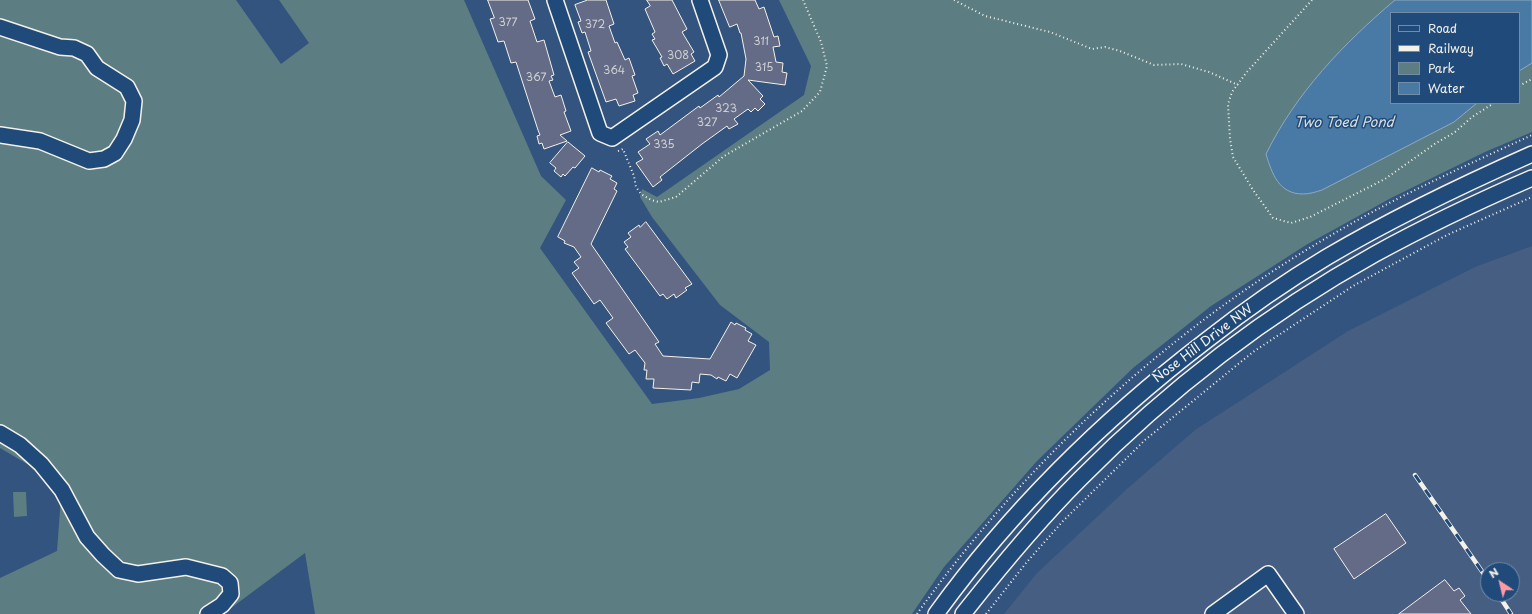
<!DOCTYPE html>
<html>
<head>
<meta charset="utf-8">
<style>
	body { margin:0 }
	#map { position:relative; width:1532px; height:614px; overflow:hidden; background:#33547e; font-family:"Playpen Sans",sans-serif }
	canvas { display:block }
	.legend { position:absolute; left:1390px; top:12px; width:130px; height:92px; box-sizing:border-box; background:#1f4a7a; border:1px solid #748da6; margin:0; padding:5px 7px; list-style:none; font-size:12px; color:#f4f1e8 }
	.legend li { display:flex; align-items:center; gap:8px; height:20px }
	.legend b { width:20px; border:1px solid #748da6 }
	.north { position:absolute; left:1480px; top:562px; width:40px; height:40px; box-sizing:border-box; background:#1f4a7a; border:1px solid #748da6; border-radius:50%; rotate:325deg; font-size:11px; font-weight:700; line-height:16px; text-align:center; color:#f4f1e8 }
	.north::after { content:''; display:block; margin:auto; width:14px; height:18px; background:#ff9aa2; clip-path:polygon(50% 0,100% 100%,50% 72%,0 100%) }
</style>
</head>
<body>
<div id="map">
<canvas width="1532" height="614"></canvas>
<ul class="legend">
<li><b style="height:5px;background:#1f4a7a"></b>Road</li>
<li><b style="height:5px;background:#f4f1e8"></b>Railway</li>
<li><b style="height:11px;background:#5c7d82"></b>Park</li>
<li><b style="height:11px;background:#497aa6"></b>Water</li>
</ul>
<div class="north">N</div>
</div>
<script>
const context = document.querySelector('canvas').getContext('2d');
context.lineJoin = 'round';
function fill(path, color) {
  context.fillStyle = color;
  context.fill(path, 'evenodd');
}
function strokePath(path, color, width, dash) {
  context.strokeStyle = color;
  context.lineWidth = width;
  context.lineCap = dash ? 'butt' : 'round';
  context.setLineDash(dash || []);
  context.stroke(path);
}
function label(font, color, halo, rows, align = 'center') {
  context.font = font + ' "Playpen Sans",sans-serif';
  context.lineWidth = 3;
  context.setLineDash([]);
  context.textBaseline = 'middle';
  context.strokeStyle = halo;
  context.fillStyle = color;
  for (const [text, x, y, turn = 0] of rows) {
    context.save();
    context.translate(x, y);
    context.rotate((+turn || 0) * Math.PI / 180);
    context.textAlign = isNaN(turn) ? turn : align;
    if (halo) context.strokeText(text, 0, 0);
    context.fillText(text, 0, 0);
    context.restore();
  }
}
fill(new Path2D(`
	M1532 246V614H1004L1037 573 1128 488 1195 430 1348 331 1475 267ZM1488 570H1512V594H1488Z`), '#455e82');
fill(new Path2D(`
	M0 0H236L281 64 309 43 279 0H464L541 176 566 200 540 248 652 404 699 398 739 389 770 370 769 342 720 305 652 217 640 197 642 189 657 197 804 95 811 66 779 0H1532V132L1485 152 1391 198 1306 245 1211 306 1133 368 1037 461 944 567 912 614H315L305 553 223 614H0V578L57 551 61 497 51 478 0 448ZM1391 13H1519V103H1391Z
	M13 492H26L27 516 14 517Z`), '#5c7d82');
const water = new Path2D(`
	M1395 0H1532V63L1519 71V13H1391V103H1477L1454 122 1322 190C1316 192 1309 194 1303 194 1279 194 1272 174 1266 154 1296 93 1343 44 1395 0Z`);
fill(water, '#497aa6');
strokePath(water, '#8daac0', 1);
const building = new Path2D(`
	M488 0H528L535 19 530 21 537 42 544 40 554 75 551 76 553 80 549 81 555 97 561 95 566 111 564 112 571 131 560 135 567 141 544 149 542 143 539 144 537 136 540 135 538 130 516 62 511 63 504 41 498 42 490 19 494 18Z
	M588 0H606L614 24 609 26 615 43 617 42 625 60 629 58 635 75 632 76 638 93 633 95 635 101 619 106 616 99 606 102 588 52 591 51 585 32 582 33 578 22 581 21 575 5Z
	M647 0H672L687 29 682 32 694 52 691 54 695 61 673 74 667 64 664 66 660 58 662 57 652 40 655 39 652 34 655 32 645 9 650 6Z
	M719 0H755L759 9 764 7 774 37 778 36 780 46 773 47 776 62 783 63 782 72 787 73 785 85 748 80 763 96 760 99 765 104 758 111 755 108 751 112 748 109 734 119 738 124 729 129 727 126 702 144 660 177 662 180 653 187 636 163 643 159 638 152 650 144 646 139 658 131 660 135 699 106 700 108 718 95 719 97 744 76 746 59 741 33H740L737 24 730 27Z
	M568 142 585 156 575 168 573 167 565 176 563 174 561 177 554 171 556 168 550 163Z
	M592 168 599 172 600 170 612 176 610 179 617 183 614 189 617 191 591 244 659 342 655 344 663 356 710 359 731 322 735 325 736 323 746 328 745 330 752 334 748 341 756 345 737 378 730 374 726 381 718 377 717 379 711 375 700 374 699 383 692 382 691 390 653 388 654 379H646L647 370H644L645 363 635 350 629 354 606 323 613 318 600 300 594 304 572 273 579 268 574 262 581 257 574 247 564 243 565 241 558 237Z
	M646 222 692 284 685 288 687 290 676 298 674 294 667 299 663 294 660 296 625 249 628 247 624 242 631 237 628 233 639 225 640 227Z
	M1386 514 1406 543 1354 579 1334 549Z
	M1445 580 1454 591 1459 588 1465 596 1460 600 1471 614H1399Z`);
fill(building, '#636b86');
strokePath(building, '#f4f1e8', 1);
const minor = new Path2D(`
	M555 0 600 133 612 138 715 67 719 55 700 0
	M0 27 60 47 74 48 87 54 97 68 127 87 134 101 132 120 124 139 115 153 104 159 89 161 40 141 0 135
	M0 433 20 445 41 464 62 490 87 537 103 555 119 570 138 574 186 567 222 576 230 583 231 594 222 605 208 614
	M936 614C1012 509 1105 418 1207 340 1245 310 1285 282 1327 257 1393 218 1462 185 1532 154
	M963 614C1000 567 1038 521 1080 479 1167 391 1267 314 1375 254 1426 226 1479 201 1532 178
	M1213 614 1268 574 1296 614`);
strokePath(minor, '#f4f1e8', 18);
strokePath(new Path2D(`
	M954 0 985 16 1050 32 1092 49 1105 47 1120 51 1154 65 1181 64 1209 72 1238 85
	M1312 0 1246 73 1232 92 1228 104 1230 139 1233 157 1253 190 1273 218 1291 223 1310 217 1385 179 1436 143 1455 132 1472 117 1494 103
	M1519 86 1532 79
	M618 151 623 149 634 176 636 187 641 194 651 200 659 202 676 197 724 156 802 111 820 92 827 66 821 42 803 0
	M917 614C1028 458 1174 325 1340 230 1402 194 1467 165 1532 135
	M986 614 1026 563 1063 521 1145 440 1253 352 1353 286 1447 235 1532 197`), '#f4f1e8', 2, [1, 3]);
strokePath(minor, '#1f4a7a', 15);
const rail = new Path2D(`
	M1415 475 1488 580
	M1498 594 1511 614`);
strokePath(rail, '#f4f1e8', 4.5);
strokePath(rail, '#1f4a7a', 3, [9]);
label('11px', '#d0d0d0', null, [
	["377",508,23],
	["372",595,25],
	["311",761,42],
	["308",678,56],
	["315",764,68],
	["364",614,71],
	["367",536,78],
	["323",726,109],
	["327",707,123],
	["335",664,145]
]);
label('13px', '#f4f1e8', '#1f4a7a', [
	["Nose Hill Drive NW",1203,344,-37]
]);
label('italic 14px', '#dadfde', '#1f4a7a', [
	["Two Toed Pond",1344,123]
]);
</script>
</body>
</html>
